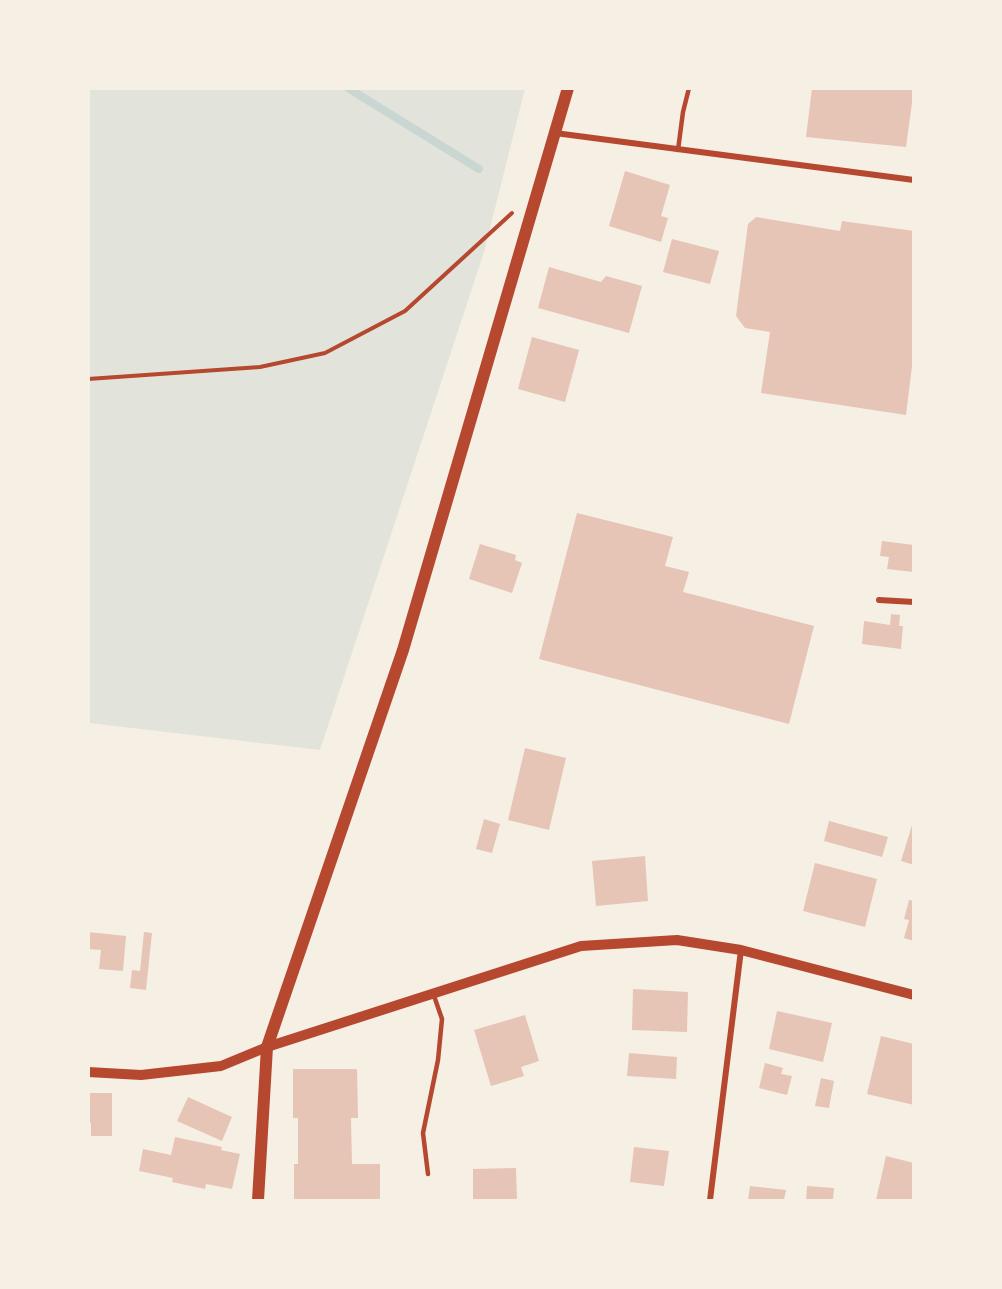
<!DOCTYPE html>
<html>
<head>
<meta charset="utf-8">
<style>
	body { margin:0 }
	#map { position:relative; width:1002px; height:1289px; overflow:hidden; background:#f6efe4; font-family:Manrope,sans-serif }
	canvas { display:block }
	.frame { position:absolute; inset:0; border:90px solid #f6efe4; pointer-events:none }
</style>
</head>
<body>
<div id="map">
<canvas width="1002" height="1289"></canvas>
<div class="frame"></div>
</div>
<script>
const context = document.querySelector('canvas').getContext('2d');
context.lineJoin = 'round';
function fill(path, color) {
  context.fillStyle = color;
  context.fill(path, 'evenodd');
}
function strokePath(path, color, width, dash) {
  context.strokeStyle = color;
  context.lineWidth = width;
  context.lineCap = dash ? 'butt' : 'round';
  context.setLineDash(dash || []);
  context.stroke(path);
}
fill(new Path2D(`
	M89 89H525L484 252 320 750 89 723Z`), '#e2e4dc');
strokePath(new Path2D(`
	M348 88 479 169`), '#c9d6d2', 8);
fill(new Path2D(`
	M812 88H914L906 147 806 137Z
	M625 171 670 185 661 216 668 218 661 242 609 226Z
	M756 217 840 231 842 221 914 231V350L906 415 761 393 770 332 745 328 736 316 748 224Z
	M672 239 719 251 710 284 663 272Z
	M549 267 601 282 606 276 642 286 629 333 538 308Z
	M532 337 579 350 565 402 518 389Z
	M577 513 673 537 665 566 689 572 683 592 814 626 789 724 539 659Z
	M882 541 914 545V572L887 569 889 557 880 556Z
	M480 544 516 555 515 560 522 563 512 593 469 579Z
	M891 614 900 615 899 626H903L901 649 862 644 864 621 890 625Z
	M525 748 566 758 549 830 508 820Z
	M484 819 500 824 492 853 476 849Z
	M829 821 888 837 882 857 824 841Z
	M913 822H914V865L901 861Z
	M645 856 648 901 596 906 592 861Z
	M815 863 877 879 865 927 803 911Z
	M909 900 914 901V941L904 938 909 920 904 919Z
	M88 932 126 936 123 971 99 969 101 950 88 949Z
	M144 932 152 933 146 990 130 988 132 970 140 971Z
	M633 989 688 992 687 1032 632 1030Z
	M777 1011 832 1023 823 1062 769 1049Z
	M525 1015 539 1061 521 1067 524 1076 491 1086 474 1030Z
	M881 1036 914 1044V1105L867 1094Z
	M629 1053 677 1057 676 1079 627 1076Z
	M765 1063 783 1068 781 1074 792 1076 787 1095 759 1088Z
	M293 1069H357L358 1118H351L352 1164H380V1200H294V1164H298V1118H293Z
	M821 1078 834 1081 829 1108 815 1106Z
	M88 1093H112V1136H91V1123H88Z
	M188 1097 232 1117 222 1141 177 1121Z
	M175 1137 222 1147 221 1150 240 1154 232 1189 206 1184 205 1189 172 1182 173 1178 139 1171 143 1149 171 1155Z
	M634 1147 669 1151 664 1186 630 1182Z
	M886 1156 914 1163V1200H876Z
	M516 1168 517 1200H473V1169Z
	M750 1186 786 1190 784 1200H748Z
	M807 1186 834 1188 833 1200H806Z`), '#e6c5b7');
strokePath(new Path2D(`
	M88 379 260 367 325 353 405 311 512 213`), '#b5482f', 4);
strokePath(new Path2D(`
	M678 150 683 112 689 88
	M428 1174 423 1133 438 1060 442 1019 433 993`), '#b5482f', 4.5);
strokePath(new Path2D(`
	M555 133 914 180
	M879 600 914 602
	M710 1200 741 950`), '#b5482f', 6);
strokePath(new Path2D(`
	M88 1072 141 1075 221 1066 267 1047 581 946 677 940 741 950 914 995`), '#b5482f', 10);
strokePath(new Path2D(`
	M258 1200 267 1047 403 650 568 88`), '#b5482f', 12);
</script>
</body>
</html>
